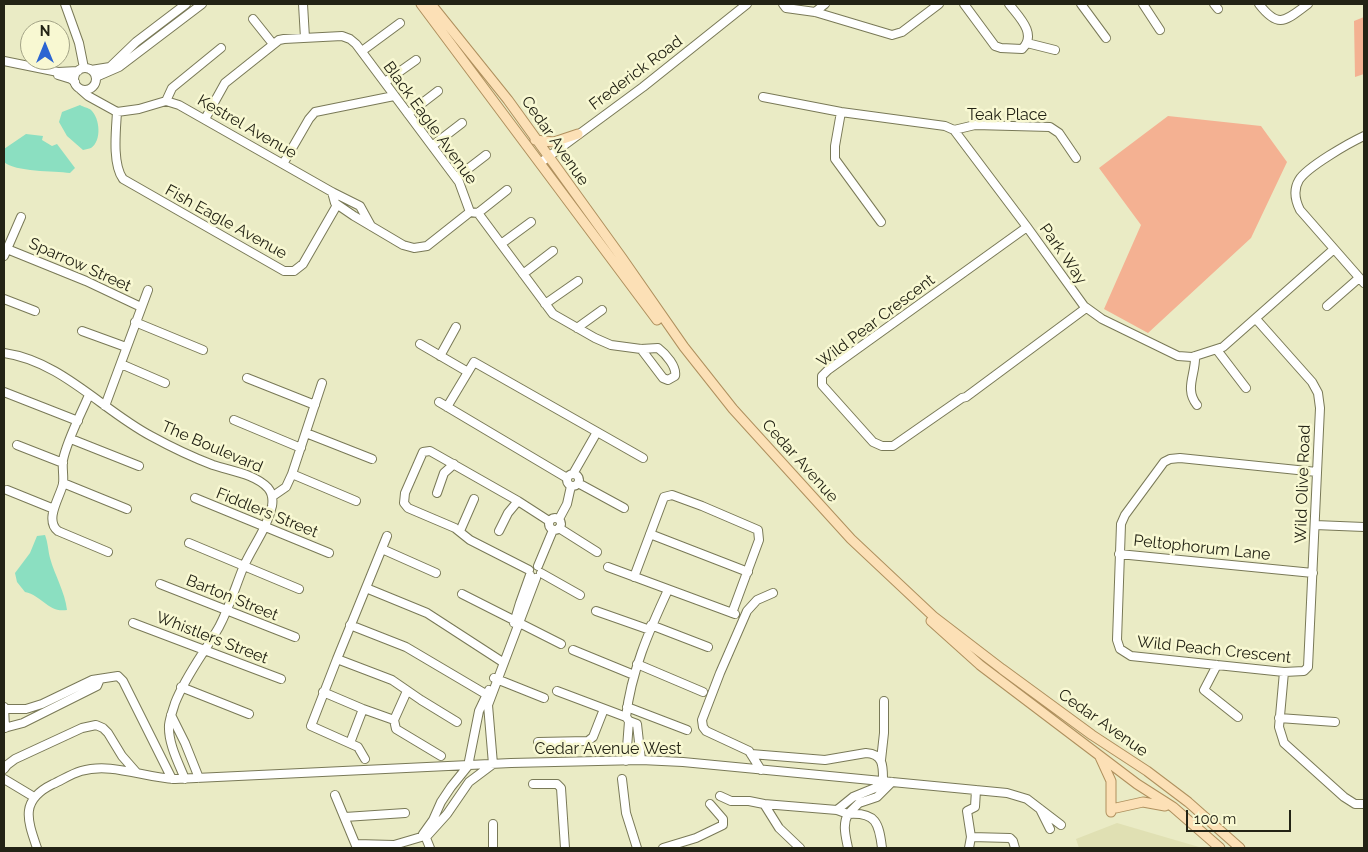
<!DOCTYPE html>
<html>
<head>
<meta charset="utf-8">
<style>
	body { margin:0 }
	#map { position:relative; width:1368px; height:852px; overflow:hidden; background:#eaebc5; font-family:Raleway,sans-serif }
	canvas { display:block }
	.frame { position:absolute; inset:0; border:5px solid #232315; pointer-events:none }
	.north { position:absolute; left:20px; top:20px; width:50px; height:50px; box-sizing:border-box; background:#f8f8d2; border:1px solid #a3a386; border-radius:50%; rotate:0deg; font-size:14px; font-weight:700; line-height:20px; text-align:center; color:#232315 }
	.north::after { content:''; display:block; margin:auto; width:18px; height:22px; background:#2b65d2; clip-path:polygon(50% 0,100% 100%,50% 72%,0 100%) }
	.scale { position:absolute; left:1186px; top:810px; width:105px; height:22px; box-sizing:border-box; border:2px solid #232315; border-top:0; padding-left:6px; font-size:15px; line-height:18px; white-space:nowrap; color:#232315; -webkit-text-stroke:4px #f8f8d2; paint-order:stroke }
</style>
</head>
<body>
<div id="map">
<canvas width="1368" height="852"></canvas>
<div class="frame"></div>
<div class="north">N</div>
<div class="scale">100 m</div>
</div>
<script>
const context = document.querySelector('canvas').getContext('2d');
context.lineJoin = 'round';
function fill(path, color) {
  context.fillStyle = color;
  context.fill(path, 'evenodd');
}
function strokePath(path, color, width, dash) {
  context.strokeStyle = color;
  context.lineWidth = width;
  context.lineCap = dash ? 'butt' : 'round';
  context.setLineDash(dash || []);
  context.stroke(path);
}
function label(font, color, halo, rows, align = 'center') {
  context.font = font + ' Raleway,sans-serif';
  context.lineWidth = 5;
  context.setLineDash([]);
  context.textBaseline = 'middle';
  context.strokeStyle = halo;
  context.fillStyle = color;
  for (const [text, x, y, turn = 0] of rows) {
    context.save();
    context.translate(x, y);
    context.rotate((+turn || 0) * Math.PI / 180);
    context.textAlign = isNaN(turn) ? turn : align;
    if (halo) context.strokeText(text, 0, 0);
    context.fillText(text, 0, 0);
    context.restore();
  }
}
fill(new Path2D(`
	M1117 823 1199 847 1200 848H1079L1076 839Z`), '#e0e0b3');
fill(new Path2D(`
	M1364 17V74L1355 77 1354 21Z
	M1168 116 1261 126 1287 162 1251 238 1148 333 1104 309 1141 225 1099 168Z`), '#f4b192');
fill(new Path2D(`
	M80 105C83 107 89 108 91 110 100 118 102 141 91 148 89 149 86 149 83 150L67 136 59 122 62 112Z
	M26 134 43 136 42 140 52 146 57 144 75 168 70 173C54 171 15 172 4 162V149Z
	M45 535C48 543 48 550 50 558 55 576 65 592 67 610 48 613 43 596 25 592L17 582 15 573 30 553 37 536Z`), '#8bdfc1');
const minor = new Path2D(`
	M65 4 79 43 84 68
	M303 4 305 38
	M783 4 786 8 815 12 892 35 902 32 939 4
	M964 4 995 46 1001 48 1022 49C1038 34 1018 16 1009 4
	M1081 4 1106 38
	M1143 4 1160 30
	M1214 4 1218 9
	M1259 4C1279 30 1286 20 1308 4
	M815 12 825 4
	M253 19 273 44
	M1027 43 1055 50
	M362 51 400 23
	M4 61 58 72 78 71
	M74 79a11 11 0 1 1 22 0a11 11 0 1 1-22 0Z
	M91 70 110 67 136 42 186 4
	M58 75 71 79 75 82
	M96 77 119 67 202 4
	M385 82 416 60
	M80 89 88 96 117 112 139 109 166 101 179 105 332 192 360 206 371 226
	M763 97 841 112 945 126 954 130 1027 227 1084 306 1102 319 1178 356 1192 357 1223 347 1334 249
	M166 101 172 88 221 48
	M117 112C116 130 112 164 123 179L284 271H294L303 264 337 205
	M841 112 835 146V159L881 222
	M408 114 438 91
	M205 119 225 83 279 40 284 39 342 36 350 39 356 44 459 182 470 212
	M954 130 975 125 1050 127 1059 133 1076 158
	M1364 136C1349 143 1307 167 1299 180 1293 190 1295 200 1300 210L1364 283
	M432 146 462 123
	M540 163 643 87 747 4
	M283 164 309 119 315 112 394 96
	M456 178 486 155
	M332 192 335 203 354 216 403 245 414 248 427 246 470 212
	M470 212 478 213 553 314 595 338 611 345 641 349 658 348C666 354 677 367 675 376L668 380 663 378 641 349
	M478 213 507 190
	M1027 227 828 370 822 376V385L873 442 882 446H893L962 398 966 397 1086 308
	M501 244 531 222
	M7 249 86 281 141 307
	M4 256 21 217
	M523 274 553 251
	M4 299 35 311
	M545 304 578 281
	M1327 306 1359 278
	M1256 319 1312 382 1318 393 1320 408 1308 667 1304 671 1284 672 1131 656 1120 649 1117 640 1121 524 1125 515 1164 462 1170 459 1180 458 1317 472
	M135 322 203 350
	M577 328 602 310
	M82 331 126 347
	M420 344 468 372
	M1217 350 1246 388
	M4 353C61 361 102 410 151 436 171 447 192 457 213 465 231 471 255 474 268 488 273 494 273 500 272 506 267 529 252 547 243 568 235 588 229 608 219 627 204 653 186 675 175 703 173 710 170 717 169 725 168 743 178 762 185 779
	M440 356 456 327
	M1195 356C1196 374 1184 389 1197 405
	M121 364 165 383
	M247 378 315 405
	M4 392 78 421
	M89 395C81 414 67 440 63 460 62 468 64 476 63 484 60 497 44 520 58 531L108 552
	M439 402 567 478
	M105 406 148 290
	M447 407 474 362 643 458
	M234 420 301 448
	M306 433 372 459
	M71 439 139 466
	M17 445 63 463
	M567 480a6 6 0 1 1 12 0a6 6 0 1 1-12 0Z
	M292 474 356 501
	M573 474 597 432
	M63 483 127 509
	M578 483 624 508
	M7 490 54 509
	M437 493 444 473 454 464
	M273 496 286 487 292 474 322 383
	M195 498 329 553
	M549 524a6 6 0 1 1 12 0a6 6 0 1 1-12 0Z
	M559 519 567 504 571 486
	M1315 525 1364 527
	M559 528 597 552
	M460 531 474 499
	M499 531 508 513 518 501
	M650 534 748 572
	M387 536 337 659 392 680 421 700 457 722
	M189 543 299 589
	M382 549 436 573
	M1119 554 1313 573
	M538 566 553 530
	M608 567 735 614
	M529 570 470 540 455 528 408 508 404 503 405 493 423 452 430 451 518 501 549 521
	M541 573 580 595
	M634 577 664 497 672 495 702 506 758 530 759 540 732 613
	M160 584 295 637
	M366 588 427 613 501 661
	M462 594 561 644
	M596 611 650 630
	M133 623 281 679
	M514 623 520 603 530 575
	M350 625 406 647 489 696
	M651 625 708 647
	M573 650 634 675
	M337 659 311 726 358 747 365 759
	M637 664 703 692
	M1217 665 1204 690 1238 717
	M1284 672 1279 727 1284 743 1344 797 1355 804H1364
	M494 678 544 698
	M181 687 249 714
	M407 691 394 720 396 729 441 756
	M557 691 626 717
	M323 692 363 709 394 720
	M4 707 5 728
	M627 707 687 730
	M4 709H26L42 704 92 680 118 676 123 681 172 779
	M171 715 185 743 199 778
	M1279 718 1335 722
	M629 721 637 724 641 760
	M4 728 23 723 97 686 100 679
	M538 742 588 741 593 737 604 709
	M350 743 363 709
	M751 754 825 760 866 753C884 754 883 767 883 781L875 788 853 797 837 810
	M881 760 884 733V701
	M626 761 629 721 626 717C631 672 649 631 668 590
	M4 769 7 765 15 759 82 728 96 725 103 728 108 733 122 756 136 772
	M761 770 749 751 706 731 703 727 702 720 720 673 747 611 757 600 773 593
	M4 779 34 797
	M622 779 626 813 637 848
	M533 784H557L561 788 565 848
	M335 795 357 848
	M720 796 731 801H749L764 804
	M1040 809 1050 829
	M345 817 405 813
	M493 824V848
	M424 833 430 848
	M423 834 433 820 441 802 451 787 468 766 479 711 489 690
	M971 837 1010 838 1013 841 1015 848
	M356 844 394 845 428 835 447 814 469 782 493 764 488 705 536 578
	M37 848C27 819 20 800 53 784 62 780 71 774 81 771 112 762 144 778 175 779L511 763 641 760 683 762 1007 793 1027 799 1061 825
	M663 848 696 838 723 825V819L710 804
	M800 848 779 828 764 804 837 810 848 814 859 803 877 797 892 782
	M848 848C846 837 842 825 848 814 876 812 879 823 882 848
	M969 848 971 837 967 811 975 807 976 790`);
const major = new Path2D(`
	M421 4 657 320
	M431 4 508 100 622 258 684 347 733 409 851 539 933 616 1002 669 1092 735 1147 771 1188 802 1240 848
	M535 140 554 142 578 134
	M931 621 980 665 1137 784 1173 807 1220 848
	M1100 757 1111 781V812
	M1116 808 1143 802 1165 806`);
strokePath(minor, '#797957', 10);
strokePath(major, '#af905e', 11);
strokePath(minor, '#fff', 8);
strokePath(major, '#fce0b6', 9);
label('16px', '#232315', '#f8f8d2', [
	["Frederick Road",636,73,-37],
	["Teak Place",1007,115],
	["Black Eagle Avenue",430,123,54],
	["Kestrel Avenue",247,127,30],
	["Cedar Avenue",555,141,55],
	["Fish Eagle Avenue",226,222,29],
	["Park Way",1063,254,55],
	["Sparrow Street",80,265,24],
	["Wild Pear Crescent",876,321,-37],
	["The Boulevard",212,447,23],
	["Cedar Avenue",800,461,48],
	["Wild Olive Road",1303,484,-88],
	["Fiddlers Street",267,513,22],
	["Peltophorum Lane",1202,548,6],
	["Barton Street",232,598,22],
	["Whistlers Street",212,638,21],
	["Wild Peach Crescent",1214,650,6],
	["Cedar Avenue",1103,723,35],
	["Cedar Avenue West",608,749]
]);
</script>
</body>
</html>
